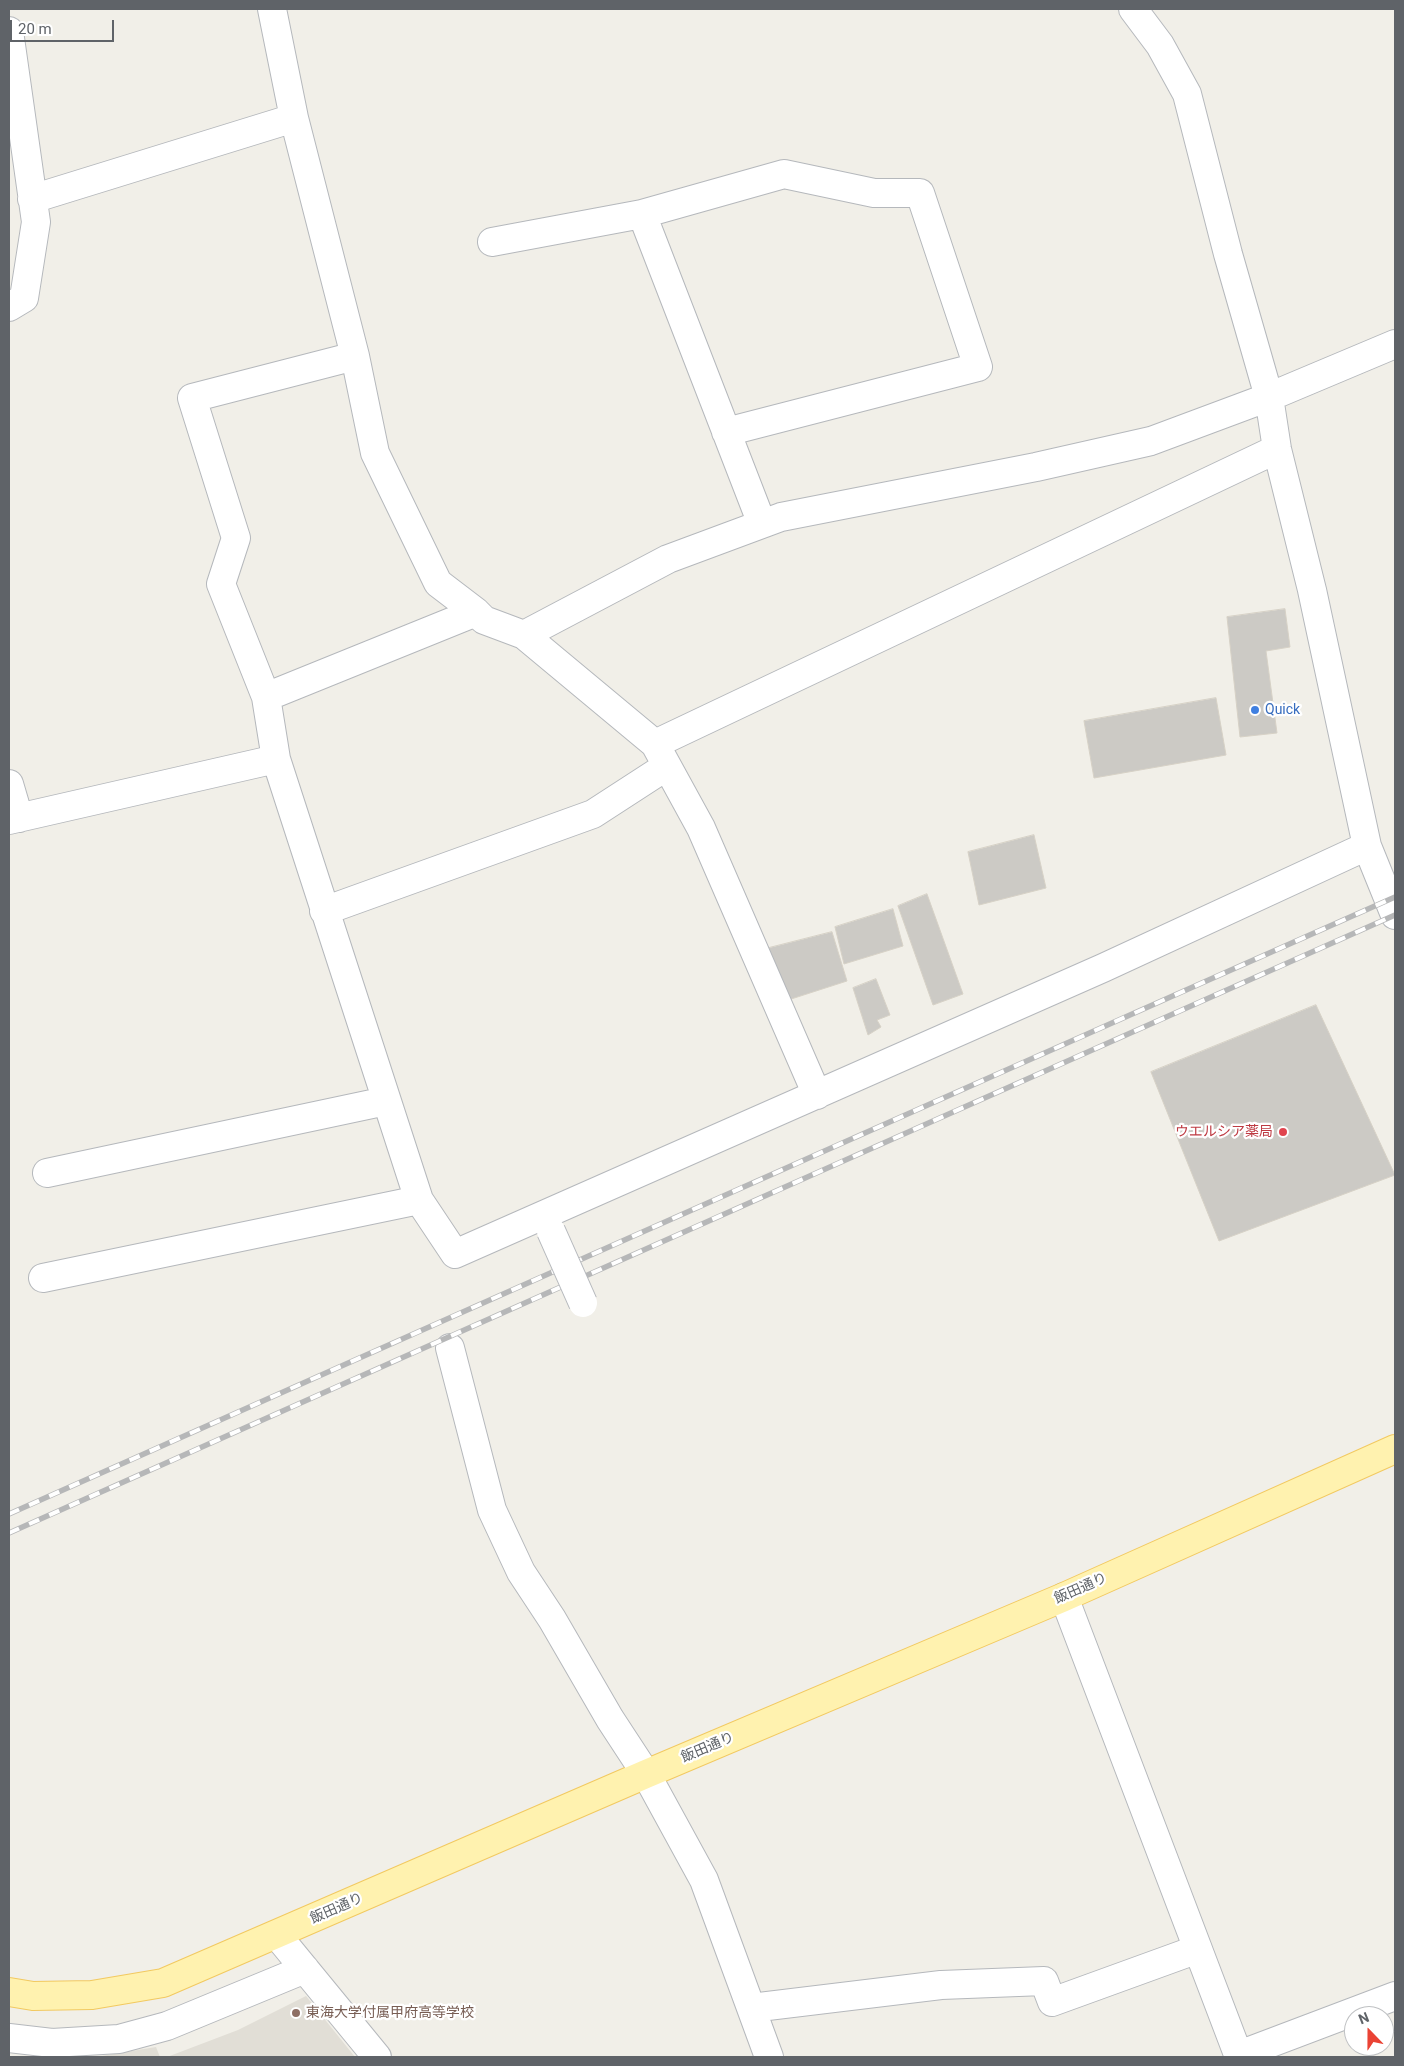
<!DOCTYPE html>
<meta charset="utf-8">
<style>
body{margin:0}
#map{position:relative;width:1404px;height:2066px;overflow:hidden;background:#f1efe8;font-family:Roboto,sans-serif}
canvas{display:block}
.frame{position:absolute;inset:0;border:10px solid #5f6368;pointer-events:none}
.north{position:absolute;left:1344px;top:2006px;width:50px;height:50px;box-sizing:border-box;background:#fff;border:1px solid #bfc1c3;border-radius:50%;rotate:338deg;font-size:14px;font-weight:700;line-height:20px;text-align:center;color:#5f6368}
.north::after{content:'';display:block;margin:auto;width:18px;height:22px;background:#ea4335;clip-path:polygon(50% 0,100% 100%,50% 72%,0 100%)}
.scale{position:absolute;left:10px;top:20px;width:104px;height:22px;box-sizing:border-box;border:2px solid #5f6368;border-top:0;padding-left:6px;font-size:15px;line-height:18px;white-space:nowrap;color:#5f6368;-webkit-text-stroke:4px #fff;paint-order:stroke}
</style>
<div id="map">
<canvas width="1404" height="2066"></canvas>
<div class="frame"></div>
<div class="north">N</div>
<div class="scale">20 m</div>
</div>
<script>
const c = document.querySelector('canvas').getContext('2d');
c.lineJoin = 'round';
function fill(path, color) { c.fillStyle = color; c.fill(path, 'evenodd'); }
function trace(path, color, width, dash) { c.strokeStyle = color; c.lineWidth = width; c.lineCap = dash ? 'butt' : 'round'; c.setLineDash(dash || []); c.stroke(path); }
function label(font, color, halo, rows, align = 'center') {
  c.font = font + ' Roboto,"Noto Sans JP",sans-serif'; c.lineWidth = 4.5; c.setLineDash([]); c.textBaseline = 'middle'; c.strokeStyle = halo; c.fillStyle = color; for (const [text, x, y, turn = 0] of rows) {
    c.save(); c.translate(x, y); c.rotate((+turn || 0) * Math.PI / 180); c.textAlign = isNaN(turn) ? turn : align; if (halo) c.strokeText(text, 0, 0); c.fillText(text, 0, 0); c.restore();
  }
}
const education = new Path2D(`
 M306 1996 355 2057H167L238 2030Z
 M156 2047 160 2057H95Z`);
const building = new Path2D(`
 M1285 609 1290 647 1266 651 1277 733 1240 737 1227 617Z
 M1216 698 1226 755 1094 778 1084 721Z
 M1034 835 1046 888 979 905 968 852Z
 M927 894 963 994 933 1005 898 906Z
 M893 909 903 946 844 964 835 927Z
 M832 932 847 981 785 1001 769 948Z
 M876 979 890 1015 877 1020 881 1027 868 1035 853 988Z
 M1316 1005 1395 1175 1219 1241 1151 1072Z`);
const minor = new Path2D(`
 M272 9 294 118 355 356 375 453 438 583 476 612 484 620 524 635 655 744 701 828 817 1095
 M1133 9 1160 45 1187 94 1228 254 1269 397 1277 449 1312 590 1367 846 1395 915
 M9 31 36 222 24 298 9 307
 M32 199 294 118
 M642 214 784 174 874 193H920L978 367 726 432
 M492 242 642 214 762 524
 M524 635 668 559 781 517 1036 467 1151 441 1269 397 1395 344
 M266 697 476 612
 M655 744 1277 449
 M276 759 266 697 221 584 236 538 192 398 355 356
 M9 784 19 818
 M9 820 276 759 419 1200 455 1254 1103 968 1367 846
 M324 911 593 814 667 766
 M47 1173 386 1101
 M43 1278 419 1200
 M450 1348 492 1510 521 1572 552 1619 610 1719 646 1774 704 1880 769 2057
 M1064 1597 1239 2057
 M277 1935 377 2057
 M751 2008 941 1985 1044 1981 1052 2002 1198 1949
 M9 2038 52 2043 119 2039 167 2026 305 1969
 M1239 2055 1395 1996`);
const major = new Path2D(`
 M9 1992 33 1996 92 1995 163 1983 646 1774 1064 1597 1395 1449`);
const rail = new Path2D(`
 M9 1514 1395 897
 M9 1533 1395 915`);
const minorBridge = new Path2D(`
 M551 1231 583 1303`);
const markers = [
 [1255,710,5,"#3f7fe0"],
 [1283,1132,5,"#e0444e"],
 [296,2013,5,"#8d6e63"]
];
const shopNames = [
 ["Quick",1265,710]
];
const healthNames = [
 ["ウエルシア薬局",1273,1132]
];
const streetNames = [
 ["飯田通り",1081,1589,-24],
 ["飯田通り",708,1748,-23],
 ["飯田通り",337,1909,-24]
];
const educationNames = [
 ["東海大学付属甲府高等学校",306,2013]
];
fill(education, '#e1ded6');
fill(building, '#cccac5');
trace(building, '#d6d1c6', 1);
trace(minor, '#b5b8bc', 30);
trace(major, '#f2c960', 30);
trace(minor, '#fff', 28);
trace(major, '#fff2af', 28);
trace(rail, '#b6b7b8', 5.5);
trace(rail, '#fff', 4, [11]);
trace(minorBridge, '#b5b8bc', 30, []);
trace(minorBridge, '#fff', 28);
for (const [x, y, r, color] of markers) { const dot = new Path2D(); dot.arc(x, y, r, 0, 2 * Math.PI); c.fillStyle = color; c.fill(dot); trace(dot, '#fff', 2); }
label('14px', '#366cbe', '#fff', shopNames, 'left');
label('14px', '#be3a42', '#fff', healthNames, 'right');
label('14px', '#5f6368', '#fff', streetNames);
label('14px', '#785e54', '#fff', educationNames, 'left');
</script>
